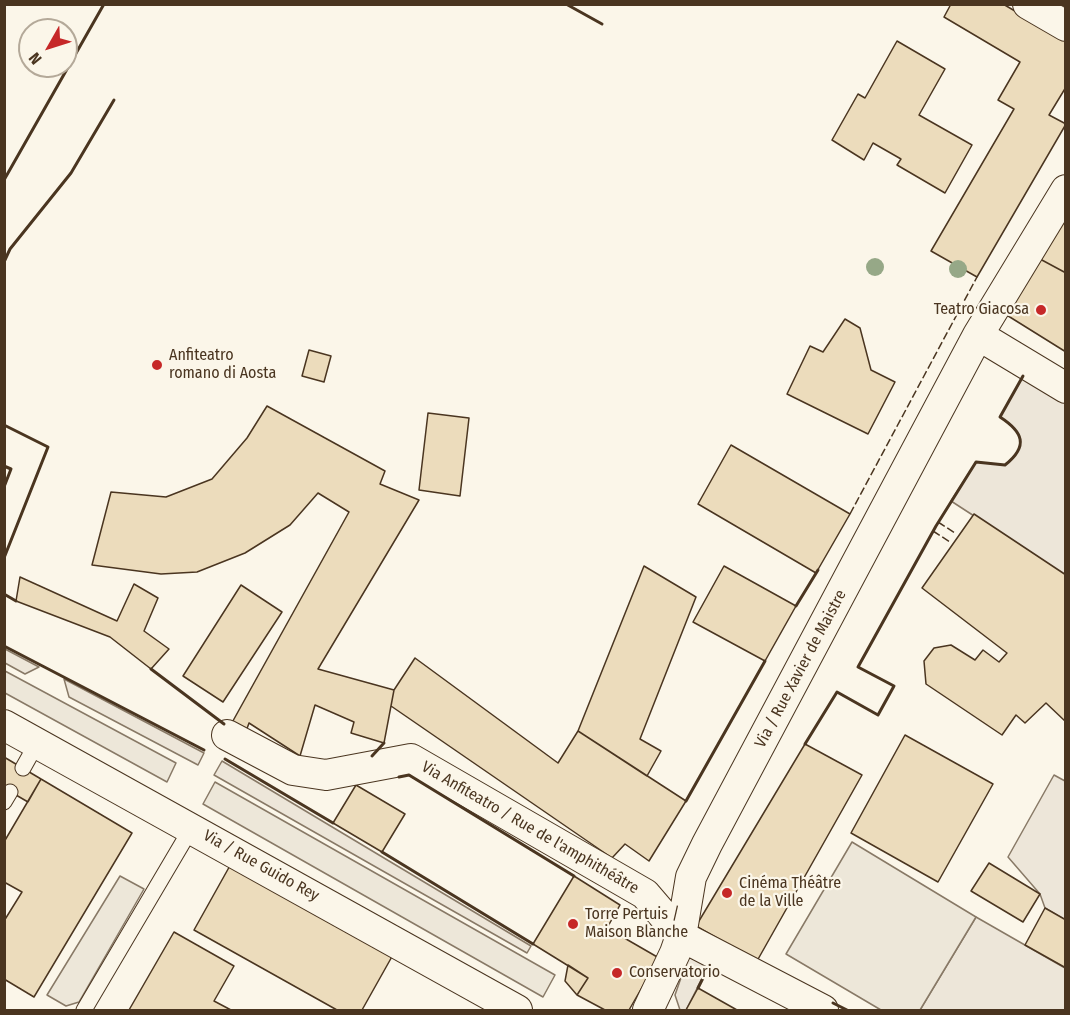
<!DOCTYPE html>
<meta charset="utf-8">
<style>
body{margin:0}
#map{position:relative;width:1070px;height:1015px;overflow:hidden;background:#fbf6e9;font-family:"Fira Sans Condensed",sans-serif}
canvas{display:block}
.frame{position:absolute;inset:0;border:6px solid #4a3520;pointer-events:none}
.north{position:absolute;left:18px;top:18px;width:60px;height:60px;box-sizing:border-box;background:#fbf6e9;border:2px solid #b4a999;border-radius:50%;rotate:231deg;font-size:16px;font-weight:700;line-height:24px;text-align:center;color:#4a3520}
.north::after{content:'';display:block;margin:auto;width:21px;height:27px;background:#c62828;clip-path:polygon(50% 0,100% 100%,50% 72%,0 100%)}
</style>
<div id="map">
<canvas width="1070" height="1015"></canvas>
<div class="frame"></div>
<div class="north">N</div>
</div>
<script>
const c = document.querySelector('canvas').getContext('2d');
c.lineJoin = 'round';
function fill(path, color) { c.fillStyle = color; c.fill(path, 'evenodd'); }
function trace(path, color, width, dash) { c.strokeStyle = color; c.lineWidth = width; c.lineCap = dash ? 'butt' : 'round'; c.setLineDash(dash || []); c.stroke(path); }
function label(font, color, halo, rows, align = 'center') {
  c.font = font + ' "Fira Sans Condensed",sans-serif'; c.lineWidth = 4.5; c.setLineDash([]); c.textBaseline = 'middle'; c.strokeStyle = halo; c.fillStyle = color; for (const [text, x, y, turn = 0] of rows) {
    c.save(); c.translate(x, y); c.rotate((+turn || 0) * Math.PI / 180); c.textAlign = isNaN(turn) ? turn : align; if (halo) c.strokeText(text, 0, 0); c.fillText(text, 0, 0); c.restore();
  }
}
const green = new Path2D(`
 M1025 373 1065 399V575L951 501 976 462 1005 465C1029 446 1023 432 1000 417Z
 M4 649H5L39 667 25 674 5 663Z
 M64 679 204 753 198 765 69 697Z
 M222 761 531 946 527 953 214 775Z
 M1054 775 1065 781V920L1045 908 1040 894 1008 857Z
 M976 917 1065 968V1010H920Z
 M690 952 710 963 686 1010H680L675 995Z`);
const parking = new Path2D(`
 M5 671 176 763 167 782 5 693Z
 M215 782 555 975 543 997 203 804Z
 M852 842 976 917 920 1010H881L786 954Z
 M120 876 144 889 79 1002 66 1006 47 995Z`);
const building = new Path2D(`
 M951 4H1003L1066 41V87L1049 115 1066 124 977 277 931 251 1014 109 998 100 1020 62 944 17Z
 M897 41 945 69 919 115 972 145 945 193 897 165 901 159 873 143 864 160 832 140 858 94 865 98Z
 M1066 216V273L1040 259Z
 M1040 259 1066 273V352L1005 314Z
 M845 319 860 328 871 370 895 382 868 434 787 394 810 346 823 352Z
 M309 350 331 356 324 382 302 376Z
 M267 406 385 471 380 484 419 500 318 669 394 690 384 743 351 733 354 722 315 705 300 756 249 723 244 737 229 728 349 512 318 493 290 525 245 553 197 572 161 574 92 565 111 492 166 497 212 479 247 438Z
 M428 413 469 418 460 496 419 490Z
 M731 445 850 514 816 573 698 504Z
 M974 514 1066 575V722L1046 703 1025 723 1016 715 1002 735 926 684 924 661 934 648 951 645 975 660 983 650 999 662 1007 653 922 588Z
 M644 566 696 597 640 739 661 751 647 776 578 731Z
 M724 566 796 606 765 661 693 622Z
 M20 577 117 621 134 584 158 598 144 631 169 649 151 669 110 637 16 601Z
 M241 585 282 612 223 702 183 676Z
 M415 658 558 763 578 731 686 801 649 861 625 844 612 858 391 706 394 690Z
 M905 735 993 784 938 882 851 833Z
 M805 744 862 775 757 961 696 926Z
 M4 757 41 779 28 802 4 788Z
 M41 779 132 833 34 997 4 979V921L22 892 4 882V842Z
 M356 785 405 814 382 852 333 823Z
 M232 862 394 953 362 1010H337L194 930Z
 M989 863 1040 894 1023 922 971 891Z
 M574 876 620 905 607 928 659 958 629 1010H605L577 995 588 978 533 944Z
 M1045 908 1066 920V968L1025 945Z
 M174 932 234 966 214 1001 231 1010H129Z
 M568 965 588 978 577 995 565 981Z
 M698 988 737 1010H686Z`);
const lane = new Path2D(`
 M23 768 37 743
 M4 802 10 792
 M84 1010 192 827`);
const street = new Path2D(`
 M1028 4 1066 26
 M978 335 1066 388
 M4 725 517 1010
 M227 735 293 770 326 775 411 759 645 894 681 936 823 1010
 M648 1010 675 953 681 936 691 877 707 844 978 335 1066 190`);
const fence = new Path2D(`
 M850 514 977 277
 M938 522 955 533
 M933 531 950 542`);
const wall = new Path2D(`
 M566 4 602 24
 M4 180 104 4
 M4 262 10 249 71 173 114 100
 M4 425 48 447 4 558
 M4 466 11 469 4 487
 M4 594 16 601
 M796 606 818 570
 M4 646 204 750
 M151 669 224 724
 M805 744 837 692 878 715 894 686 858 667 936 526 976 462 1005 465C1029 446 1023 432 1000 417L1023 376
 M372 756 384 743
 M225 759 333 823
 M399 777 409 775 574 876
 M686 801 765 661
 M382 852 533 944
 M698 988 710 964
 M833 1003 847 1010`);
const trees = [
 [875,267],
 [958,269]
];
const markers = [
 [1041,310,6,"#c62828"],
 [157,365,6,"#c62828"],
 [727,893,6,"#c62828"],
 [573,924,6,"#c62828"],
 [617,973,6,"#c62828"]
];
const poiNames = [
 ["Teatro Giacosa",1029,310,"right"],
 ["Anfiteatro",169,356],
 ["romano di Aosta",169,374],
 ["Cinéma Théâtre",739,884],
 ["de la Ville",739,902],
 ["Torre Pertuis /",585,915],
 ["Maison Blanche",585,933],
 ["Conservatorio",629,973]
];
const streetNames = [
 ["Via / Rue Xavier de Maistre",801,669,-62],
 ["Via Anfiteatro / Rue de l'amphithéâtre",530,828,30],
 ["Via / Rue Guido Rey",261,866,29]
];
fill(green, '#ede6d9');
trace(green, '#887966', 1.5);
fill(parking, '#ede7d9');
trace(parking, '#887966', 1.5);
fill(building, '#ecdcbc');
trace(building, '#4a3520', 1.5);
trace(lane, '#4a3520', 17);
trace(street, '#4a3520', 32);
trace(lane, '#fbf6e9', 15);
trace(street, '#fbf6e9', 30);
trace(fence, '#4a3520', 1.5, [8, 3]);
trace(wall, '#4a3520', 3);
c.fillStyle = '#96a887';
for (const [x, y] of trees) { c.beginPath(); c.arc(x, y, 9, 0, 2 * Math.PI); c.fill(); }
for (const [x, y, r, color] of markers) { const dot = new Path2D(); dot.arc(x, y, r, 0, 2 * Math.PI); c.fillStyle = color; c.fill(dot); trace(dot, '#fbf6e9', 2); }
label('16px', '#4a3520', '#fbf6e9', poiNames, 'left');
label('16px', '#4a3520', '#fbf6e9', streetNames);
</script>
